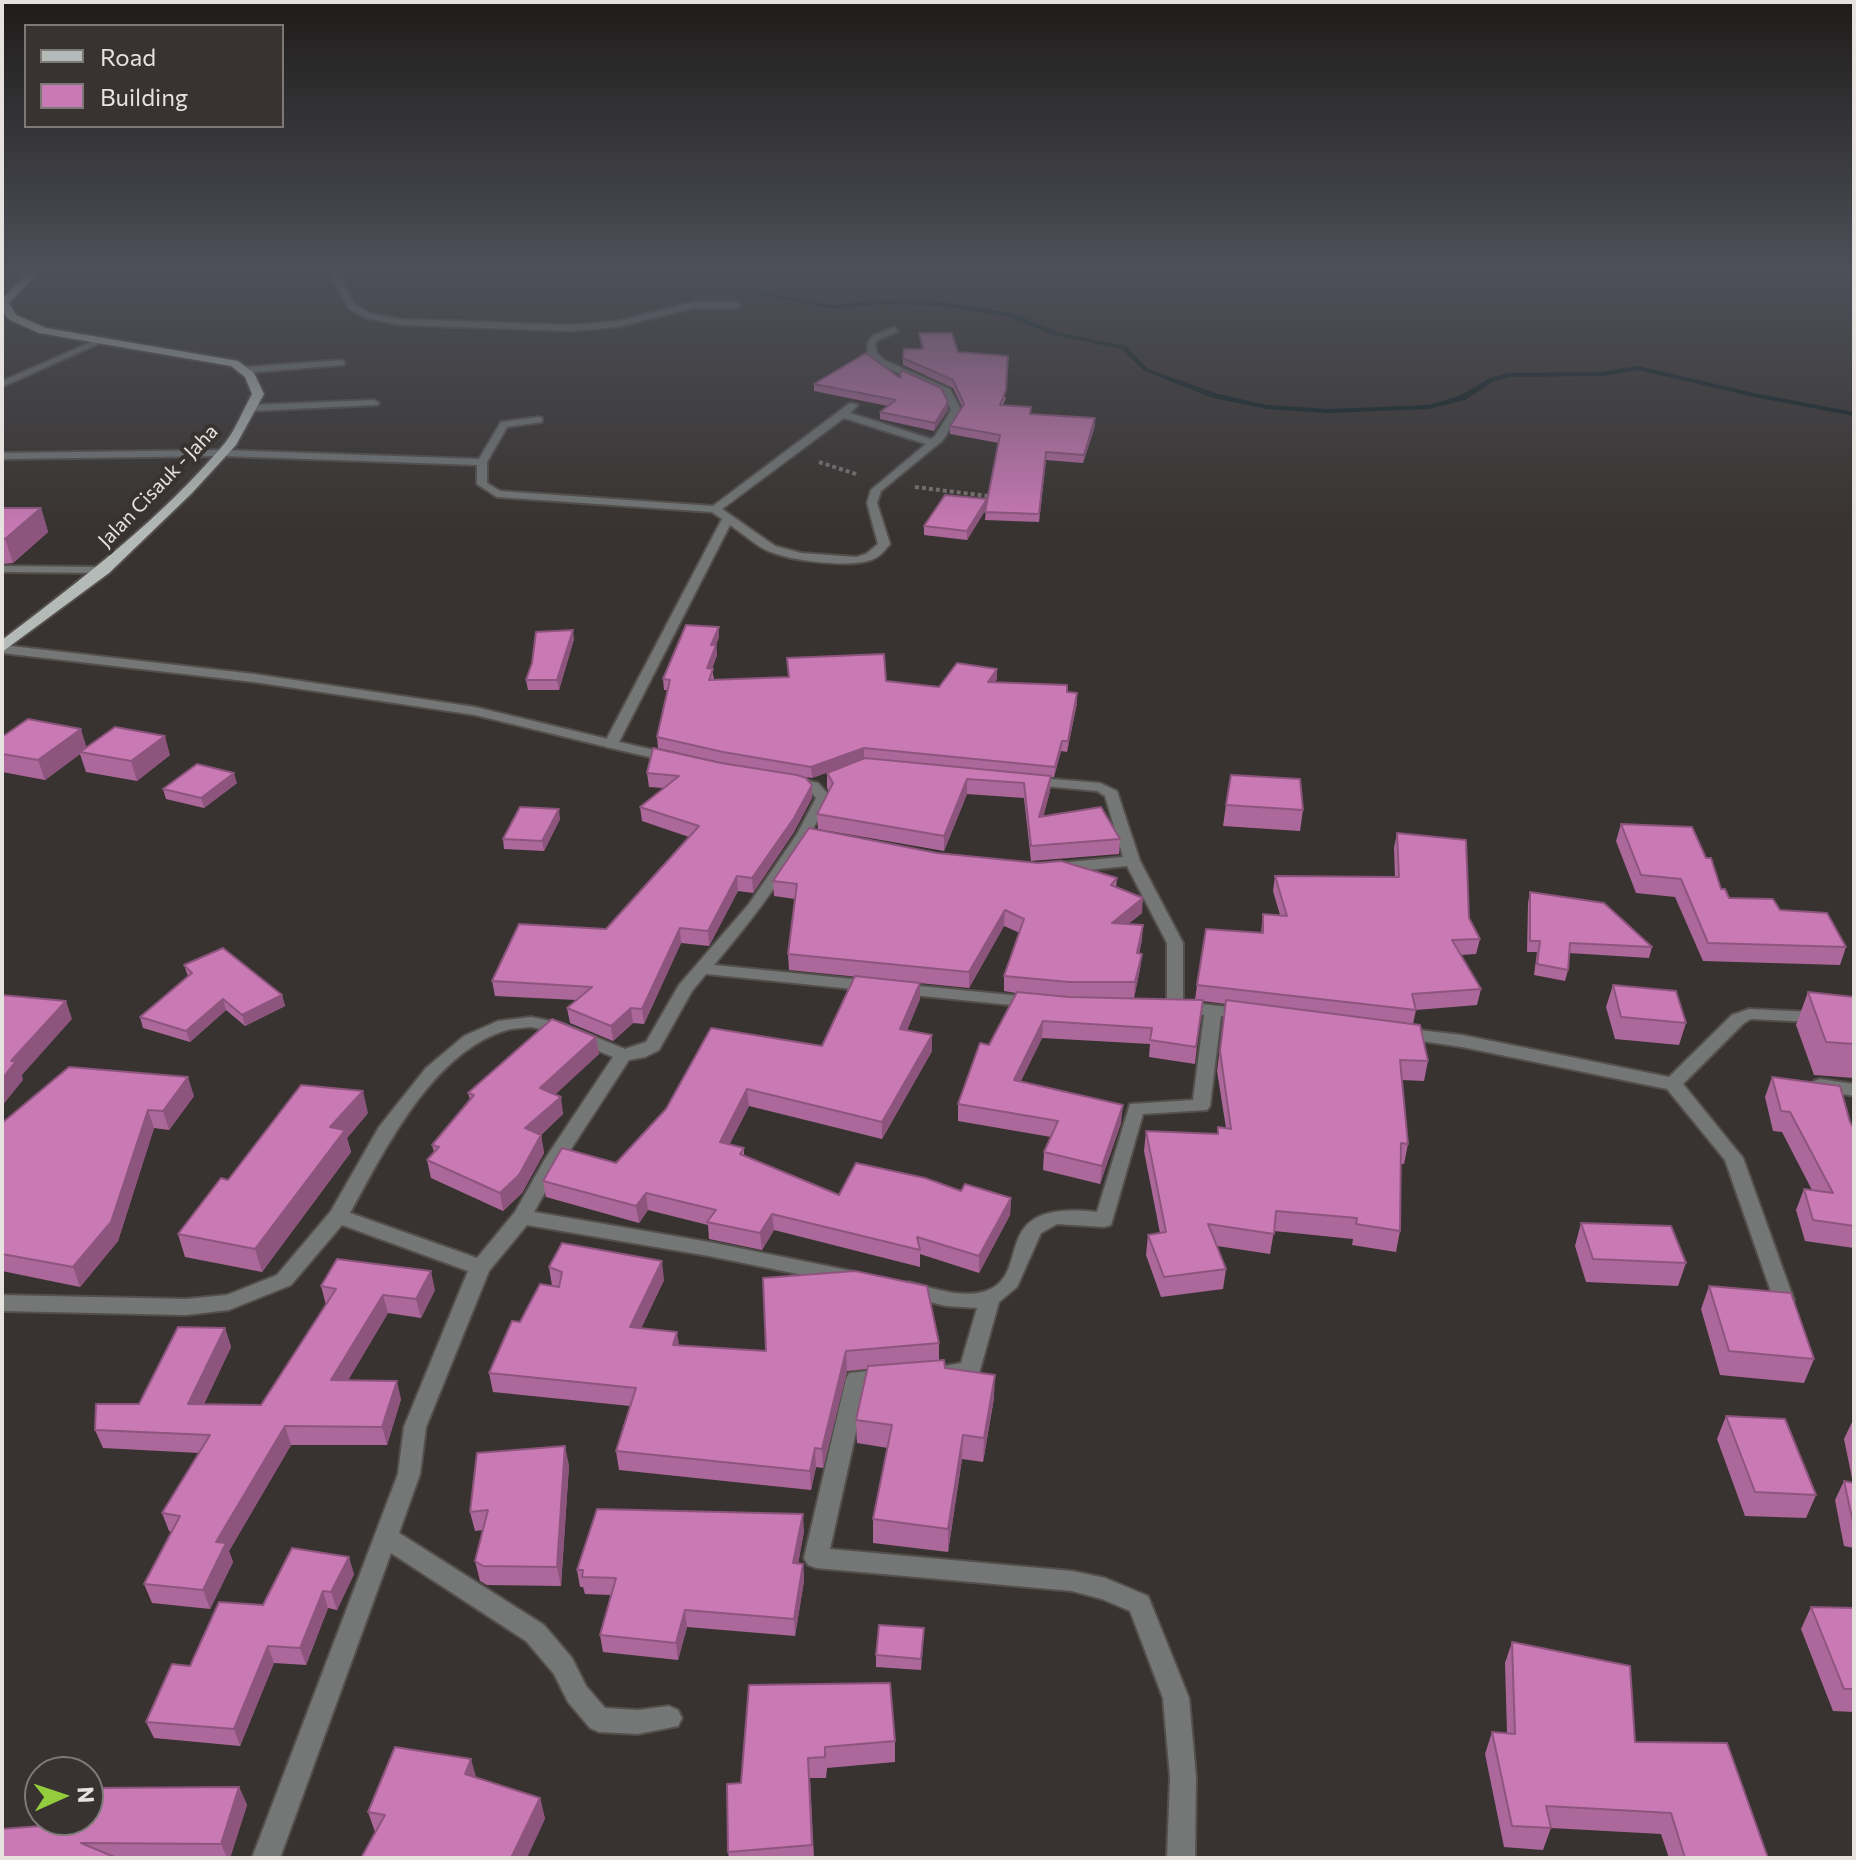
<!DOCTYPE html>
<style>
body{margin:0}
#map{position:relative;width:1856px;height:1860px;overflow:hidden;background:#383330;font-family:Commissioner,sans-serif}
canvas{display:block}
.frame{position:absolute;inset:0;border:4px solid #e5e2df;pointer-events:none}
.legend{position:absolute;left:24px;top:24px;width:260px;height:104px;box-sizing:border-box;background:#383330;border:2px solid #7d7976;margin:0;padding:10px 14px;list-style:none;font-size:24px;color:#e5e2df}
.legend li{display:flex;align-items:center;gap:16px;height:40px}
.legend b{width:40px;border:2px solid #7d7976}
.north{position:absolute;left:24px;top:1756px;width:80px;height:80px;box-sizing:border-box;background:#383330;border:2px solid #7d7976;border-radius:50%;rotate:87deg;font-size:22px;font-weight:700;line-height:32px;text-align:center;color:#e5e2df}
.north::after{content:'';display:block;margin:auto;width:28px;height:36px;background:#93cc3d;clip-path:polygon(50% 0,100% 100%,50% 72%,0 100%)}
</style>
<div id="map">
<canvas width="1856" height="1860"></canvas>
<div class="frame"></div>
<ul class="legend">
<li><b style="height:10px;background:#b3bab7"></b>Road</li>
<li><b style="height:22px;background:#c979b4"></b>Building</li>
</ul>
<div class="north">N</div>
</div>
<script>
const c = document.querySelector('canvas').getContext('2d');
c.lineJoin = 'round';
function fill(path, color) { c.fillStyle = color; c.fill(path, 'evenodd'); }
function trace(path, color, width, dash) { c.strokeStyle = color; c.lineWidth = width; c.lineCap = dash ? 'butt' : 'round'; c.setLineDash(dash || []); c.stroke(path); }
function label(font, color, halo, rows, align = 'center') {
  c.font = font + ' Commissioner,sans-serif'; c.lineWidth = 8; c.setLineDash([]); c.textBaseline = 'middle'; c.strokeStyle = halo; c.fillStyle = color; for (const [text, x, y, turn = 0] of rows) {
    c.save(); c.translate(x, y); c.rotate((+turn || 0) * Math.PI / 180); c.textAlign = isNaN(turn) ? turn : align; if (halo) c.strokeText(text, 0, 0); c.fillText(text, 0, 0); c.restore();
  }
}
const stream = new Path2D(`
 M731 272H754L772 281 766 293 833 305 882 300 943 302 1011 313 1057 332 1126 346 1148 369 1218 394 1267 405 1328 409 1429 405 1459 396 1490 378 1509 373 1603 372 1638 366 1754 393 1854 412V416L1754 397 1638 370 1603 376 1509 377 1494 381 1465 400 1429 409 1328 413 1267 409 1213 398 1144 371 1122 349 1053 335 1009 317 943 306 882 304 833 309 760 295 767 283 752 275H732L729 273Z`);
const path = new Path2D(`
 M819 462 859 475
 M915 487 988 496V505`);
const service = new Path2D(`
 M98 339 105 341 2 387V381Z
 M341 360 344 361V365L246 373 241 370 246 367Z
 M374 400 379 403 377 405 251 411 246 408 251 405Z
 M2 566 104 567 110 570 104 573 2 572Z
 M2 645 254 674 475 707 616 741 618 744 611 748 475 715 254 682 2 653Z
 M1820 1079 1854 1084V1096L1814 1089 1811 1085 1814 1081Z`);
const minor = new Path2D(`
 M330 272H338L354 304 371 314 400 319 572 325 617 321 694 302H736L740 305 736 308H694L617 327 572 331 400 325 365 318 348 308Z
 M894 327 898 330 897 332 878 340 875 344 877 354 886 361 950 389 961 410 943 440 881 491 877 503 890 544C884 551 880 557 871 560 848 568 789 561 766 550 754 544 742 533 730 525L619 742 676 755 678 758 671 762 606 747 604 744 722 519 712 512 497 497 477 484V465L223 456 2 459V453L223 450 479 459 501 422 539 417 542 418V422L507 427 487 462V483L500 491 713 506 850 403 858 405 850 413 931 439 935 436 951 410 943 393 880 365 868 355 867 344 872 336ZM844 418 926 444 871 490 867 503 878 544 866 554 856 557 801 553 775 546 722 509Z
 M792 777 818 783 831 797C798 858 759 912 714 965L872 981 880 986 872 991 706 974 692 991 659 1050 645 1057 629 1060 560 1166 534 1212 709 1242 847 1270 854 1272 857 1277 854 1282 847 1284 709 1256 527 1225 489 1271 426 1427 420 1474 399 1533 544 1625 572 1658 586 1686 605 1708 638 1710 669 1706 678 1710 682 1718 678 1726 638 1734 599 1732 590 1728 568 1702 554 1674 526 1641 391 1553 280 1858H252L398 1474 404 1427 468 1271 342 1225 291 1285 229 1310 186 1315 2 1311V1295L186 1299 227 1295 277 1275 331 1211 379 1127 426 1068 464 1036 498 1021 531 1017 561 1023 625 1049 646 1042 679 985 749 904 797 834 816 798 808 789 787 784 785 781ZM531 1027 550 1031 613 1057 545 1159 515 1212 477 1258 350 1213C385 1150 432 1052 507 1030 514 1028 523 1028 531 1027Z
 M1029 777 1100 783 1117 791 1140 861 1183 943V1002L1247 1009 1256 1014 1247 1019 1221 1016 1210 1106 1207 1110 1143 1114 1111 1225 1104 1227 1057 1224 1041 1233 1017 1287 999 1302 978 1377 948 1381 940 1379 937 1373 940 1367 961 1363 977 1308 946 1306 902 1295 899 1290 902 1285 909 1282C932 1288 960 1298 983 1292 1037 1277 982 1199 1097 1212L1130 1104 1193 1100 1204 1015 1175 1011 1167 1006V943L1127 866 1058 873 1050 868 1058 863 1123 857 1105 796 1097 791 1024 784 1022 781Z
 M899 984 1031 997 1039 1002 1031 1007 893 993 891 989Z
 M1749 1009 1854 1014V1024L1751 1019 1744 1023 1683 1084 1743 1158 1794 1300 1791 1305 1784 1308 1777 1305 1774 1300 1725 1160 1667 1089 1462 1047 1401 1038 1392 1033 1401 1028 1462 1035 1669 1077 1732 1015Z
 M885 1369 893 1371 896 1377 893 1383 866 1387 830 1549 1072 1571 1105 1578 1148 1596 1189 1698 1196 1777 1195 1858H1167L1170 1777 1163 1698 1130 1611 1102 1599 1072 1591 816 1568 808 1565 804 1558 846 1379 849 1373Z`);
const primary = new Path2D(`
 M29 272H39L9 303 16 315 46 328 238 361 254 373 264 394 236 445 192 493 109 573 2 652V640C81 580 161 519 225 443 236 429 243 410 252 394L245 377 231 366 39 333 8 319 2 309V299Z`);
const wall = new Path2D(`
 M919 333 958 352 1006 398 1003 405 1031 414 1095 426 1083 463 1046 460 1039 522 985 520 986 509 967 540 924 535V526L987 499V504L999 443 950 434V426L962 407 953 388 903 365V358L922 349Z
 M900 378 948 402V410L934 431 880 419V412L888 406 814 391V384Z
 M2 508H41L48 532 13 563 2 564Z
 M719 627V637L716 645 717 655 712 669 714 679 886 681 939 687 997 669V679L995 682 1067 692 1077 693V703L1067 752 1061 751 1054 777H1051L1050 791 1043 817 1120 839 1119 854 1031 861 1024 798 967 794 944 851 818 829 817 814 829 791 827 788V773L851 764 812 778 798 776 812 798 794 832 753 893 738 891 709 946 681 943 644 1024 633 1023 613 1041 570 1023 567 1008 576 1000 495 996 492 981 606 929 689 837 642 821 640 807 664 788 649 787 647 773 724 763 658 748 657 737 667 690H664L663 679Z
 M574 639 559 690H528L526 680Z
 M2 737 87 747 170 755 137 781 86 772 80 754 45 780 2 772Z
 M237 783 204 808 166 799 163 789Z
 M1226 805 1303 810 1300 831 1223 826Z
 M560 819 544 851 504 849 503 839Z
 M1621 824 1721 889 1729 898 1780 910 1846 947 1840 965 1703 961 1675 897 1636 893 1616 841Z
 M1397 833 1469 918 1480 939 1476 954 1461 955 1481 989 1477 1005 1416 1010 1413 1024 1428 1061 1424 1081 1402 1080 1408 1144 1404 1164H1401L1400 1231 1396 1252 1352 1245 1353 1239 1274 1231 1270 1254 1217 1246 1226 1269 1223 1289 1161 1297 1146 1255 1148 1235 1160 1233 1144 1151 1146 1131 1218 1134 1226 1128 1217 1071 1226 1004 1202 1001 1195 1064 1149 1057 1150 1044 1042 1038 1021 1081 1121 1123 1100 1184 1043 1170 1044 1152 1051 1137 958 1121V1104L1016 993 1004 991V976L1020 933 1004 926 969 988 789 970 788 954 795 899 774 896 773 881 937 853 1117 878 1116 887 1142 913 1128 924 1142 940 1139 953 1142 954 1140 969 1134 998 1195 1000 1197 985 1261 933 1263 914 1280 915 1273 891 1275 876 1395 877 1394 848Z
 M1530 892 1652 947 1649 958 1569 953 1568 970 1565 981 1534 975 1537 952H1527L1528 903Z
 M184 965 282 995 285 1006 245 1026 226 1010 190 1042 143 1028 140 1017 188 976Z
 M920 983V999L907 1030 932 1051 882 1139 749 1106 729 1145 744 1148V1156L839 1195 961 1191 1011 1198 1010 1215 979 1273 920 1254V1267L774 1230 762 1250 709 1239 708 1225 648 1210 639 1223 546 1197 543 1181 616 1163 822 1046Z
 M1613 985 1686 1023 1679 1045 1615 1039 1606 1007Z
 M1808 992 1854 997V1078L1814 1075 1796 1025Z
 M596 1037 599 1054 555 1094 563 1114 541 1135 544 1153 522 1193 503 1211 431 1178 427 1160 434 1152 432 1145 470 1100 468 1093Z
 M1772 1077 1850 1122 1854 1129V1248L1805 1241 1796 1210 1804 1189 1812 1190 1782 1132 1773 1131 1765 1097Z
 M194 1096 169 1130 154 1128 118 1241 80 1287 2 1271V1123Z
 M368 1113 347 1138 351 1152 262 1272 185 1257 178 1234 228 1180Z
 M1581 1223 1686 1263 1678 1286 1586 1282 1575 1246Z
 M549 1267 664 1280 641 1328 679 1346 766 1351 939 1343V1360L945 1368 994 1398 983 1462 962 1459 948 1552 873 1543V1519L888 1448 857 1443 856 1420 867 1369 847 1371 823 1468 816 1467 811 1490 619 1470 616 1451 630 1406 493 1392 489 1373 520 1322 552 1286Z
 M321 1286 435 1290 421 1318 388 1313 348 1380 401 1399 387 1445H291L229 1551 233 1562 210 1609 152 1603 144 1584 172 1532 169 1531 162 1513 199 1453 103 1448 95 1430 139 1404 225 1328 231 1347 204 1404 261 1405 326 1305Z
 M1709 1286 1814 1359 1804 1383 1720 1375 1701 1309Z
 M1726 1416 1816 1495 1806 1518 1745 1516 1717 1439Z
 M1853 1420H1854V1548L1844 1546 1835 1500 1844 1481 1853 1483 1844 1439Z
 M569 1465 561 1586 487 1585 480 1581 475 1561 483 1530 475 1531 470 1512Z
 M804 1531 798 1564H803L804 1581 795 1636 687 1627 678 1660 603 1652 600 1635 611 1595 585 1594 583 1587H580L577 1570Z
 M354 1574 337 1610 328 1608 306 1665 274 1663 240 1746 154 1738 146 1722 190 1666 263 1605Z
 M1811 1607 1854 1608V1712L1833 1711 1801 1629Z
 M924 1628 921 1670 876 1667V1655Z
 M1512 1642 1635 1742 1768 1858H1669L1661 1834 1551 1828 1543 1850 1504 1847 1485 1754 1492 1732 1507 1733 1505 1663Z
 M749 1685 895 1741V1762L827 1768 826 1778H810L814 1858H729L728 1852 741 1783Z
 M476 1778 540 1798 545 1819 375 1832 368 1812Z
 M239 1787 247 1805 230 1858H2L53 1832Z`);
const shadedWall = new Path2D(`
 M948 402V410L934 431 935 423Z
 M1095 418V426L1083 463 1084 455Z
 M987 499V507L967 540V531Z
 M41 508 48 532 13 563 5 539Z
 M719 627V637L711 655V645Z
 M573 630 574 639 559 690 557 680Z
 M716 645 717 655 708 678 707 668Z
 M997 669V679L988 692V682Z
 M1077 693V703L1067 752 1068 741Z
 M81 729 87 749 80 752V754L45 780 38 760Z
 M165 736 170 755 137 781 131 761Z
 M1062 741 1061 751 1054 777 1055 767Z
 M864 748V759L812 778 811 767Z
 M234 773 237 783 204 808 201 798Z
 M1051 776 1050 791 1039 833V817Z
 M967 779V794L944 851V836Z
 M812 785V798L794 832 753 893 752 878Z
 M559 809 560 819 544 851 542 841Z
 M737 876 738 891 709 946 708 931Z
 M1143 898 1142 913 1111 938 1112 923Z
 M1005 910 1004 926 969 988V972Z
 M1143 925 1142 940 1136 968 1137 953Z
 M680 928 681 943 644 1024 642 1009Z
 M1142 954 1140 969 1134 998 1135 982Z
 M920 983V999L901 1045 900 1029Z
 M282 995 285 1006 245 1026 242 1015Z
 M223 999 226 1010 190 1042 186 1031Z
 M66 1001 72 1019 22 1075 23 1080 2 1106V1079L11 1061Z
 M631 1008 633 1023 613 1041 611 1026Z
 M1043 1021 1042 1038 1013 1097 1014 1080Z
 M932 1035V1051L882 1139V1122Z
 M596 1037 599 1054 543 1106 540 1088Z
 M188 1077 194 1096 169 1130 163 1111Z
 M747 1089 749 1106 722 1159 720 1142Z
 M363 1091 368 1113 347 1138 351 1152 262 1272 255 1249 330 1127Z
 M561 1097 563 1114 528 1146 525 1128Z
 M1123 1105 1121 1123 1100 1184 1102 1166Z
 M148 1110 154 1128 118 1241 80 1287 73 1267Z
 M541 1135 544 1153 522 1193 503 1211 500 1193Z
 M646 1193 648 1210 639 1223 636 1206Z
 M1011 1198 1010 1215 979 1273V1256Z
 M772 1214 774 1230 762 1250 760 1233Z
 M662 1261 664 1280 633 1346 630 1327Z
 M431 1271 435 1290 421 1318 416 1299Z
 M383 1295 388 1313 337 1399 331 1380Z
 M225 1328 231 1347 195 1423 188 1404Z
 M677 1332 680 1351 673 1345Z
 M846 1351 847 1371 823 1468 822 1449Z
 M995 1375 994 1398 983 1462 984 1438Z
 M397 1381 401 1399 387 1445 382 1427Z
 M285 1426 291 1445 229 1551 233 1562 210 1609 203 1590 216 1542Z
 M963 1435 962 1459 948 1552V1529Z
 M565 1446 569 1465 561 1586 557 1567Z
 M815 1448 816 1467 811 1490 810 1471Z
 M803 1514 804 1531 795 1581 793 1563Z
 M349 1557 354 1574 337 1610 331 1592Z
 M803 1564 804 1581 795 1636 794 1619Z
 M323 1591 328 1608 306 1665 300 1648Z
 M685 1610 687 1627 678 1660 676 1643Z
 M268 1646 274 1663 240 1746 234 1729Z
 M471 1759 477 1780 465 1774Z
 M239 1787 247 1805 230 1858H227L221 1844Z
 M540 1798 545 1819 527 1858H511Z`);
const building = new Path2D(`
 M919 333H952L958 352 1008 356 1006 390 1000 405 1031 407 1030 414 1095 418 1084 455 1046 452 1039 514 985 512 1000 435 950 426 964 404 953 380 903 358 904 349H923Z
 M866 353 900 378 901 370 941 388 948 402 935 423 880 412 896 400 814 384Z
 M945 495 987 499 967 531 924 526Z
 M2 508H41L5 539H2Z
 M686 625 719 627 711 645H716L707 668 713 669 709 680 789 677 787 658 884 654 886 681 939 687 957 663 997 669 988 682 1067 685V692L1077 693 1068 741H1062L1055 767 864 748 811 767 723 752 657 737 670 680 663 679Z
 M573 630 557 680H526L532 663 536 632Z
 M28 719 81 729 38 760 2 754V737Z
 M115 727 165 736 131 761 80 752Z
 M653 748 721 763 797 775 806 778 812 785 794 818 752 878 737 876 708 931 680 928 642 1009 631 1008 611 1026 567 1008 592 987 492 981 519 924 606 929 699 826 640 807 679 776 647 773Z
 M865 758 1051 776 1039 817 1101 807 1120 839 1031 846 1024 783 967 779 944 836 817 814 833 783 827 773Z
 M197 764 234 773 201 798 163 789Z
 M1231 775 1300 779 1303 810 1226 805Z
 M520 807 559 809 542 841 503 839Z
 M1621 824 1692 827 1706 858H1711L1721 889H1725L1729 898 1773 899 1780 910 1827 913 1846 947 1708 943 1681 879 1641 875Z
 M809 828 937 853 1038 863 1061 861 1117 878 1111 885 1143 898 1112 923 1143 925 1137 953 1142 954 1135 982H1069L1004 976 1024 919 1005 910 969 972 788 954 797 884 773 881Z
 M1397 833 1466 840 1469 918 1480 939 1452 940 1481 989 1412 994 1416 1010 1197 985 1206 929 1263 933V914L1287 916 1275 876 1399 877Z
 M1530 892 1604 903 1652 947 1570 943 1568 970 1537 964 1540 941H1530Z
 M223 948 282 995 242 1015 223 999 186 1031 140 1017 192 973 184 965Z
 M855 976 920 983 900 1029 932 1035 882 1122 747 1089 720 1142 744 1148 740 1154 839 1195 856 1163 925 1178 961 1191 965 1184 1011 1198 979 1256 917 1237 920 1250 772 1214 760 1233 707 1222 716 1210 646 1193 636 1206 543 1181 562 1148 616 1163 666 1109 711 1028 822 1046Z
 M1613 985 1676 991 1686 1023 1621 1017Z
 M1017 992 1069 997 1203 1000 1196 1047 1150 1040 1152 1028 1043 1021 1014 1080 1123 1105 1102 1166 1044 1152 1058 1121 958 1104 980 1043 989 1045Z
 M1808 992 1854 997V1044L1826 1042Z
 M2 995 66 1001 11 1061H16L2 1079Z
 M1226 1000 1420 1025 1428 1061 1400 1060 1408 1144 1401 1143 1400 1231 1356 1224 1357 1218 1276 1211 1274 1234 1208 1224 1226 1269 1164 1277 1148 1235 1166 1232 1146 1131 1218 1134V1127L1231 1129 1220 1051Z
 M552 1019 596 1037 540 1088 561 1097 525 1128 541 1135 519 1175 500 1193 427 1160 439 1147 432 1145 474 1095 468 1093Z
 M69 1067 188 1077 163 1111 148 1110 111 1222 73 1267 2 1254V1123Z
 M1772 1077 1840 1086 1850 1122 1854 1129V1226L1813 1220 1804 1189 1833 1193 1790 1112 1781 1111Z
 M301 1085 363 1091 330 1127 345 1130 255 1249 178 1234 221 1178 228 1180Z
 M1581 1223 1671 1226 1686 1263 1593 1259Z
 M562 1243 662 1261 630 1327 677 1332 673 1345 766 1351 763 1278 855 1271 927 1286 939 1343 846 1351 822 1449 815 1448 810 1471 616 1451 636 1388 489 1373 512 1321 520 1322 540 1284 559 1287 562 1272 549 1267Z
 M337 1259 431 1271 416 1299 383 1295 331 1380 397 1381 382 1427 285 1426 216 1542 226 1543 203 1590 144 1584 180 1516 162 1513 210 1435 95 1430 96 1404H139L178 1327 225 1328 188 1404 261 1405 336 1289 321 1286Z
 M1709 1286 1791 1293 1814 1359 1729 1351Z
 M944 1360 945 1368 995 1375 984 1438 963 1435 948 1529 873 1519 892 1425 856 1420 868 1366Z
 M1726 1416 1785 1419 1816 1495 1755 1492Z
 M565 1446 557 1567 483 1566 475 1561 488 1510 470 1512 477 1453Z
 M1844 1481 1854 1483V1527Z
 M597 1509 803 1514 793 1563 803 1564 794 1619 685 1610 676 1643 600 1635 616 1578 582 1577 583 1570H577Z
 M292 1548 349 1557 331 1592 323 1591 300 1648 268 1646 234 1729 146 1722 172 1664 190 1666 219 1602 263 1605Z
 M1811 1607 1854 1608V1689H1844Z
 M879 1625 924 1628 921 1659 876 1655Z
 M1512 1642 1630 1666 1635 1742 1727 1743 1768 1858H1685L1671 1813 1546 1806 1551 1828 1512 1826 1492 1732 1515 1734Z
 M890 1683 895 1741 825 1747V1757L808 1758 812 1845 728 1852 727 1784 741 1783 749 1685Z
 M395 1747 471 1759 465 1774 540 1798 511 1858H361L385 1815 368 1812Z
 M239 1787 221 1844 81 1843 117 1858H2V1829L40 1826 53 1832 58 1820H88V1788Z`);
const farStreetnames = [
 ["Jalan Cisauk - Jaha",158,486,-46]
];
fill(stream, '#0d2020');
trace(service, '#544f4c', 4);
trace(minor, '#544f4c', 4);
trace(primary, '#544f4c', 4);
trace(path, '#777370', 4, [4, 3]);
fill(service, '#747776');
fill(minor, '#747776');
fill(primary, '#b3bab7');
fill(wall, '#ad689b');
fill(shadedWall, '#8d557e');
fill(building, '#c979b4');
trace(building, '#8d557e', 2);
const sky = c.createLinearGradient(0, 0, 0, 532);
sky.addColorStop(0, '#1f1c1a');
sky.addColorStop(0.51, '#4d5059');
sky.addColorStop(1, '#4d505900');
c.fillStyle = sky;
c.fillRect(0, 0, 1856, 532);
label('20px', '#e5e2df', '#383330', farStreetnames);
</script>
